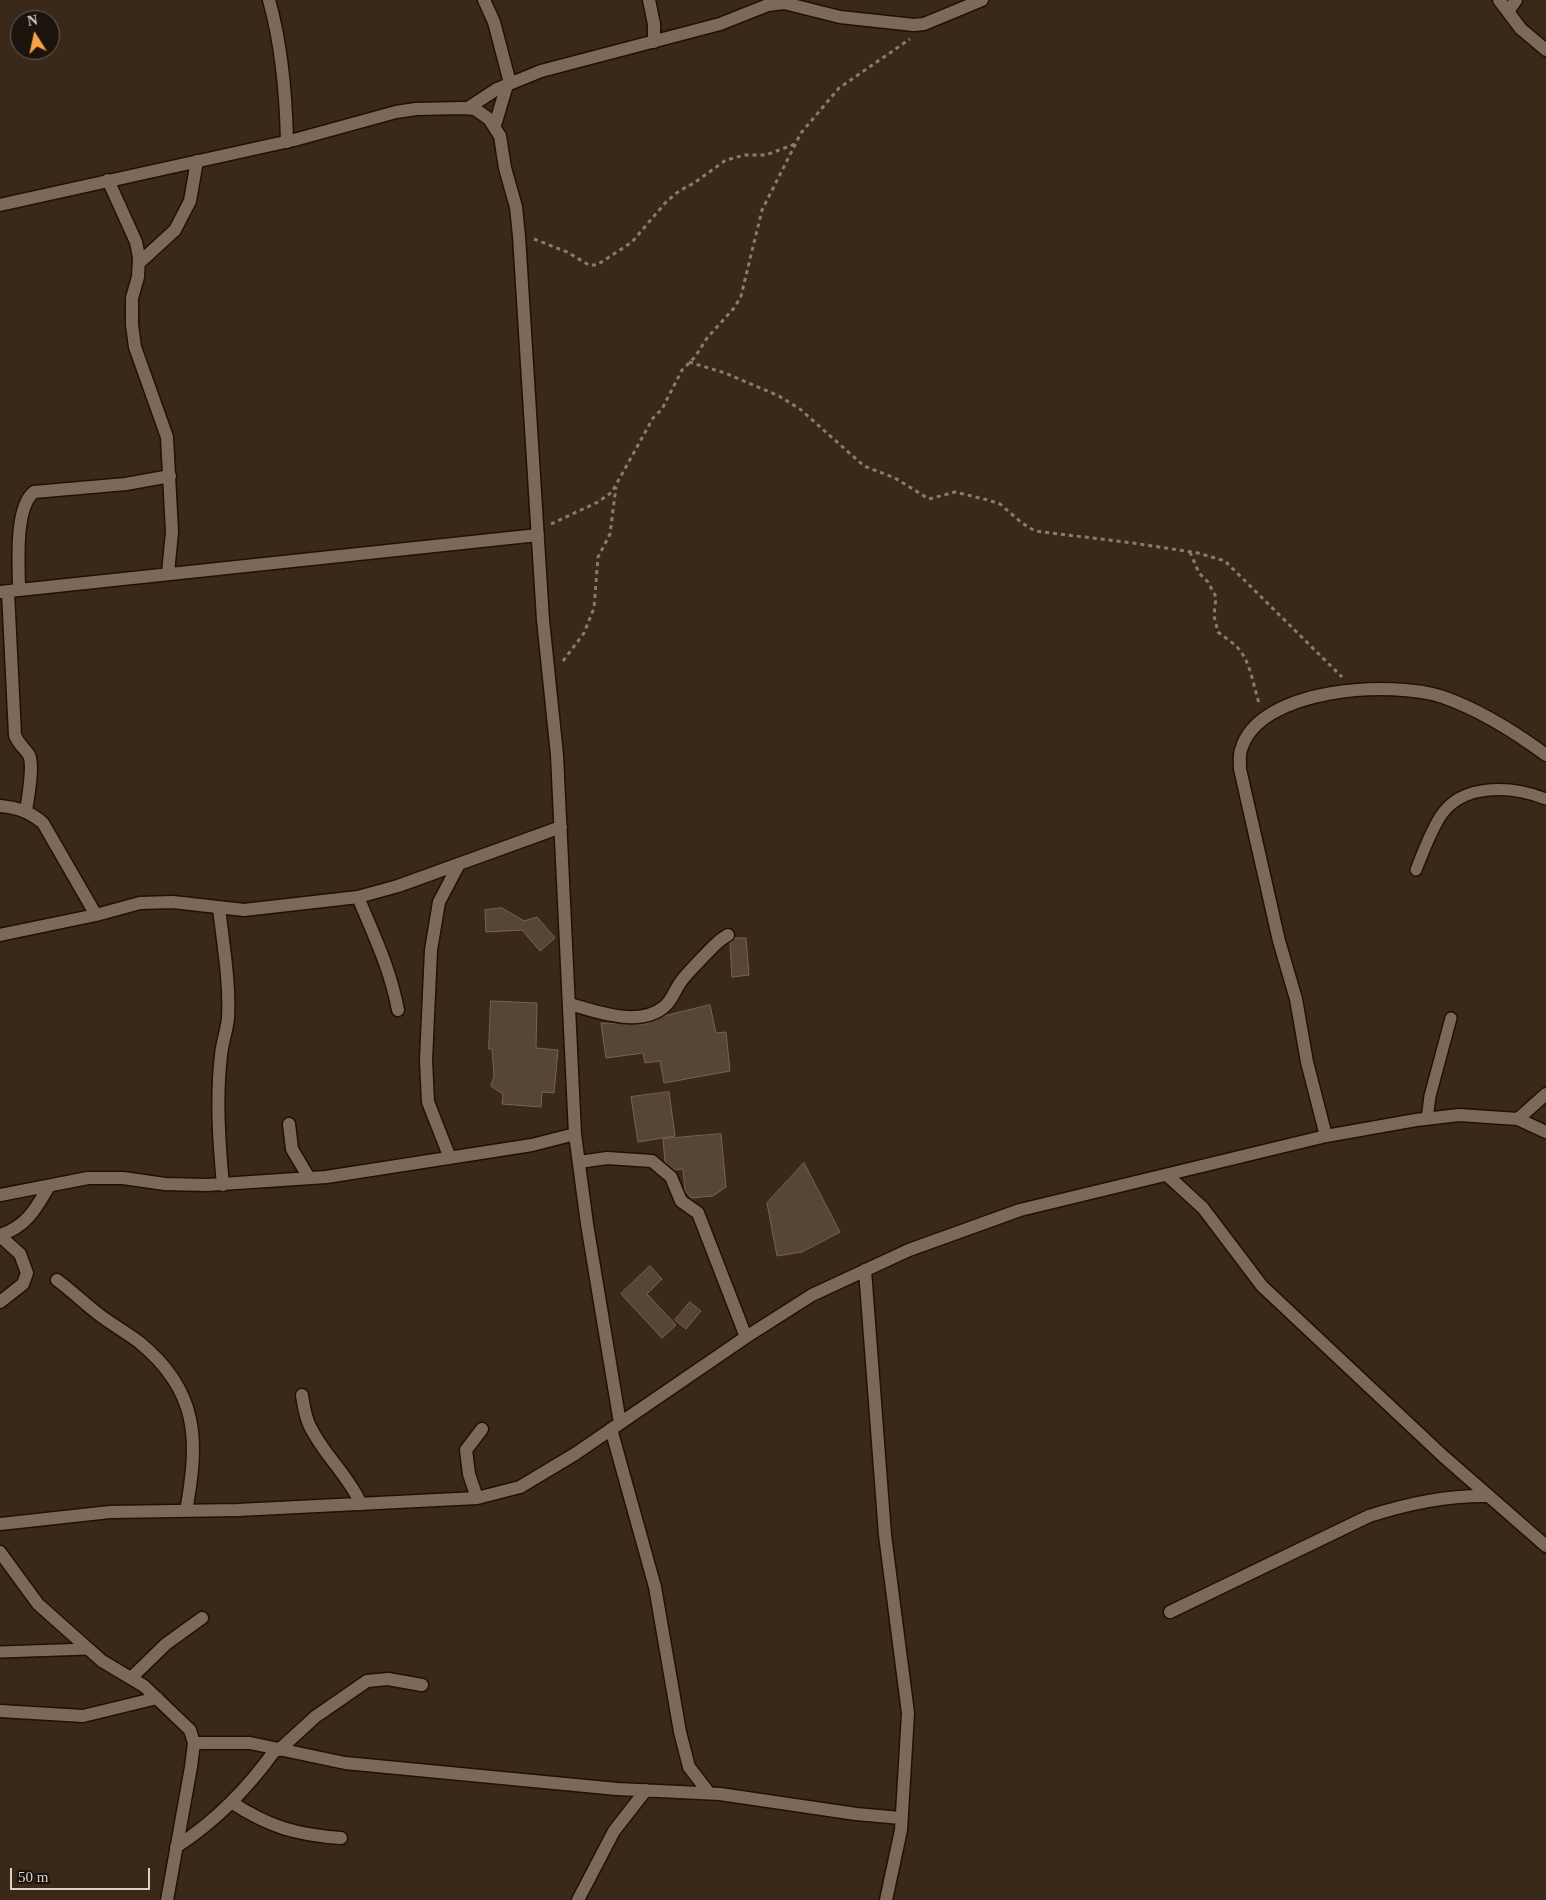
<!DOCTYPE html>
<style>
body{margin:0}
#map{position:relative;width:1546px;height:1900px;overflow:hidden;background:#3a2919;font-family:"Times New Roman",serif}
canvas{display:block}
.north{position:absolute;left:10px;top:10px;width:50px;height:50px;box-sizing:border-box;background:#1b140d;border:1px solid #686057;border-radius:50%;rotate:350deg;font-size:14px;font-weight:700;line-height:20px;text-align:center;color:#dcd1c7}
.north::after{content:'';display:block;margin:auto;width:18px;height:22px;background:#f6a248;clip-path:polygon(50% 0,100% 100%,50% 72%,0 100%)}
.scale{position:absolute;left:10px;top:1868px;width:140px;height:22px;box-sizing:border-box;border:2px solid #dcd1c7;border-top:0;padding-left:6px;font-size:15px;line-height:18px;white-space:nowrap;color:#dcd1c7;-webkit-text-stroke:4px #1b140d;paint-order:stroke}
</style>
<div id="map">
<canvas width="1546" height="1900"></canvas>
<div class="north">N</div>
<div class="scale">50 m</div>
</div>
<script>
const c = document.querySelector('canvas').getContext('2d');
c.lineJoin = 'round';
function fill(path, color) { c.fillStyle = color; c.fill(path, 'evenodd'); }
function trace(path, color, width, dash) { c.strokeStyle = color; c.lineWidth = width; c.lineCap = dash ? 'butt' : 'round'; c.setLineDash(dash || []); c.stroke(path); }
const building = new Path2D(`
 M502 908 524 921 537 917 555 938 540 951 522 930 486 932 485 910Z
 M735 938H746L749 975 732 977 730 943Z
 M491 1001 537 1003 536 1048 558 1050 554 1093 542 1092 541 1107 502 1104 503 1094 491 1086 494 1076 492 1049H489Z
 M710 1005 716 1033 726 1032 730 1071 664 1083 660 1061 645 1063 643 1053 606 1058 601 1023 645 1024 664 1016Z
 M669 1092 675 1136 638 1142 631 1097Z
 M721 1134 726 1187 713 1196 691 1198 685 1190 683 1169 675 1170 665 1162 663 1139Z
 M804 1163 840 1232 802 1252 777 1256 767 1203Z
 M650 1266 662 1279 647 1294 676 1325 662 1338 621 1294Z
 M690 1302 701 1311 686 1329 675 1320Z`);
const path = new Path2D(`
 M534 239 567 252 589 265H597L632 242 666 202 679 191 694 183 726 160 745 155H766L795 144
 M689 362 725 373 779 396 800 409 864 466 895 478 929 499 955 492 988 500 1000 504 1022 523 1035 531 1133 543 1198 553 1225 561 1342 677
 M551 524 598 502 612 492 653 418 662 409 682 370 695 357 707 338 735 307 741 296 762 210 801 133 839 88 910 39
 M1190 552 1199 573 1208 582 1216 597 1214 616 1218 632C1224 637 1232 642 1237 647 1251 662 1253 685 1259 703
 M563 661 584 633 594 608 598 557 610 534 616 487`);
const service = new Path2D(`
 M1416 870C1423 852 1430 833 1440 817 1462 782 1512 786 1546 799
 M1427 1119 1430 1096 1451 1018
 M0 1652 88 1649`);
const minor = new Path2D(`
 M269 0C282 46 286 94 287 142
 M484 0 494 22 510 83
 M649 0 654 24V42
 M1499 0 1521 29 1546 50
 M1508 12 1516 0
 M468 108 497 89 541 71 720 24 768 5 784 3 840 17 914 25 924 24 982 0
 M495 125 507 85
 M108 180 136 242 139 257 138 277 132 298V325L135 347 167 437 172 532 168 573
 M0 205 294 140 396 112 416 109 463 108 475 109 489 119 500 136 505 168 516 207 519 236 543 620 557 755 575 1134 587 1224 620 1423
 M139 263 175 230 190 201 197 161
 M19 590C19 566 14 508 34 492L126 484 170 476
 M0 592 538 535
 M8 592 15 735C18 744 24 747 29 755 34 765 28 798 26 811
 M0 806C18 808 29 811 43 823L96 915
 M358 897C374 936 390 968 398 1010
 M219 908C223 944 230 981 228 1018 227 1030 222 1043 221 1055 216 1098 219 1142 223 1185
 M0 935 96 915 140 903 173 902 244 910 358 897 398 886 561 827
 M570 1004C597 1012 641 1028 665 1006 672 1000 675 990 680 983 686 974 695 966 703 957 712 948 717 941 728 935
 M1518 1119 1546 1094
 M289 1124 292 1149 309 1178
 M1326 1136 1307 1062 1296 999 1279 941 1240 769C1240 763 1239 755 1241 750 1258 687 1393 680 1443 697 1480 710 1515 732 1546 755
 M450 1158 428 1102 426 1060 431 950 439 902 459 864
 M579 1162 607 1158 652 1161 671 1177 681 1201 698 1213 746 1337
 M1167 1175 1203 1208 1262 1286 1443 1456 1546 1546
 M0 1195 88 1178H123L165 1184 207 1185 326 1177 532 1145 575 1134
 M0 1235C26 1227 36 1209 49 1186
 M0 1236 20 1254 27 1273 23 1284 0 1302
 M865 1270 885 1535 908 1713 901 1830 886 1900
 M57 1280C72 1291 86 1305 101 1316 113 1325 127 1333 139 1342 199 1391 199 1440 186 1511
 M302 1395C304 1408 306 1421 313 1432 327 1458 349 1477 361 1504
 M611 1429 655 1587 680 1732 689 1767 709 1793
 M477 1498 469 1474 466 1450 482 1429
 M0 1524 110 1512 238 1510 477 1498 520 1487 575 1454 746 1337 812 1295 909 1250 1020 1210 1326 1136 1416 1120 1459 1115 1518 1119 1546 1132
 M0 1552 38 1604 102 1661 144 1686 190 1730 194 1743 191 1767 167 1900
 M1170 1612 1369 1516C1409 1503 1447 1495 1489 1496
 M131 1678 166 1644 202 1618
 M0 1711 83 1716 157 1698
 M194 1743H250L345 1763 617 1789 720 1794 856 1814 901 1818
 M279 1750 315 1717 367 1681 388 1679 422 1685
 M231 1802C269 1827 297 1835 341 1838
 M176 1847C217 1820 247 1789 276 1749
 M578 1900 614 1831 646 1790`);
fill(building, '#584635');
trace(building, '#776352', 1);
trace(service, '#211103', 14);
trace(minor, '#211103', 15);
trace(path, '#897b6e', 3, [4, 4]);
trace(service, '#7d6957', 11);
trace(minor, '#7d6957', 12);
</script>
